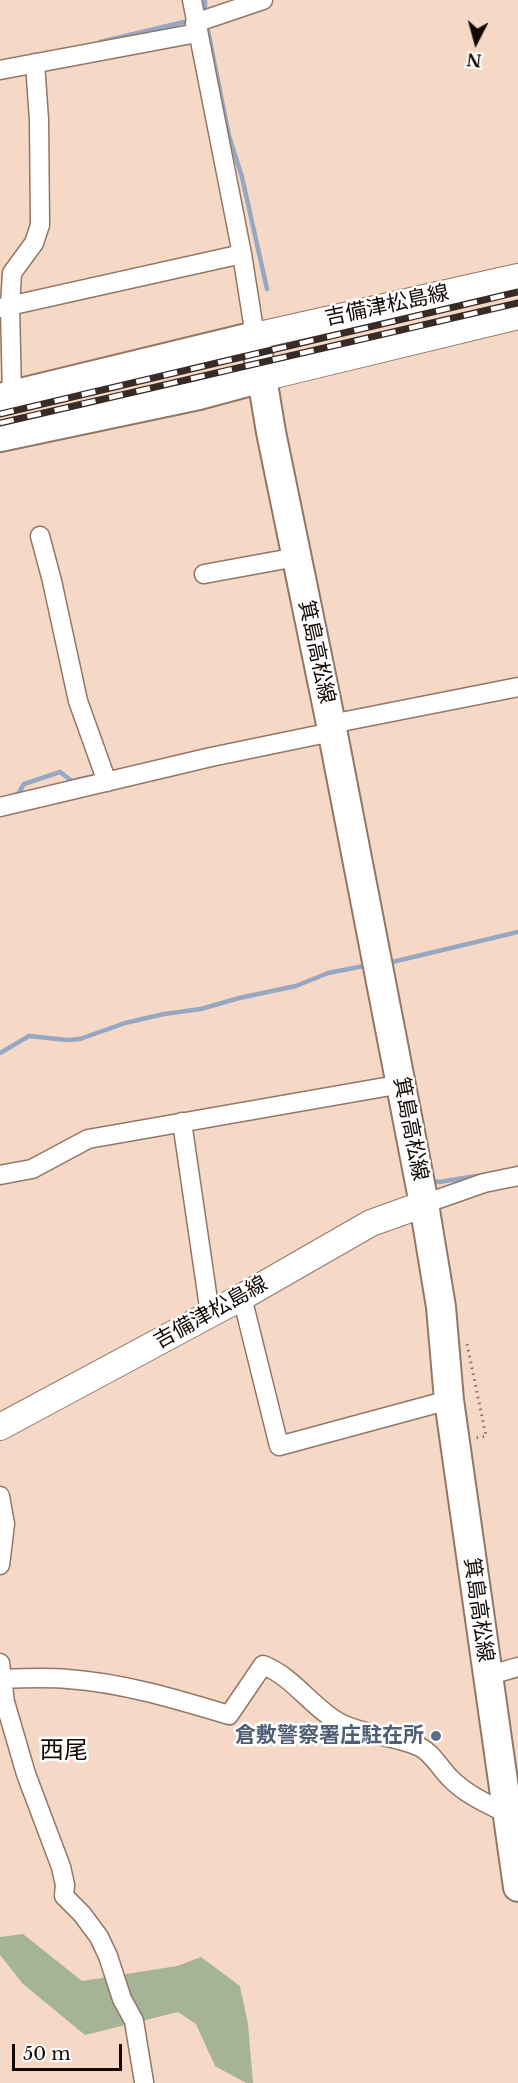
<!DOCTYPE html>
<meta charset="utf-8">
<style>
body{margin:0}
#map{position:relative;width:518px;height:2083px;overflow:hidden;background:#f6d8c6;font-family:"Libre Baskerville",serif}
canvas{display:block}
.north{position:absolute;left:446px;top:12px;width:60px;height:60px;-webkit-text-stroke:4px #fff;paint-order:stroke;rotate:186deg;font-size:16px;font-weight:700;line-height:24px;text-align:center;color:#120905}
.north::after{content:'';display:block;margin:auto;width:21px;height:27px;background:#120905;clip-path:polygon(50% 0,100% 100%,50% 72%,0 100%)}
.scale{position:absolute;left:12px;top:2044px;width:110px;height:27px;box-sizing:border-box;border:3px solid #120905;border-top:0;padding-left:8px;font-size:18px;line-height:21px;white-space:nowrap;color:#120905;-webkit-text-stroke:4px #fff;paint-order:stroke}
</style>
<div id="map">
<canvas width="518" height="2083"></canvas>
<div class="north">N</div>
<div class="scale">50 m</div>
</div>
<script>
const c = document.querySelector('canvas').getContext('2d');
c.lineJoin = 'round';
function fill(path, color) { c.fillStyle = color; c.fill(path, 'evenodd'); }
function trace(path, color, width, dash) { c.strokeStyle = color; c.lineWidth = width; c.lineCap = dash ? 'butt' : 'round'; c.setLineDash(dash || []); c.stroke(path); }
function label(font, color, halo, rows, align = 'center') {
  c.font = font + ' "Libre Baskerville","Noto Sans JP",serif'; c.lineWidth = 5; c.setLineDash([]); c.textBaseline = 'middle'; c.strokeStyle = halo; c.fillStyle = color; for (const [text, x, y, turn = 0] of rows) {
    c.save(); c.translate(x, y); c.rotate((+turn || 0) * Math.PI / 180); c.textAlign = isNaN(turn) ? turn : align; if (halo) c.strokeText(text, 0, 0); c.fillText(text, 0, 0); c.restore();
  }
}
const forest = new Path2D(`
 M23 1934 82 1981 177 1966 201 1957 240 1986 248 2024 253 2083H246L215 2066 196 2024 178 2012 85 2035 23 1984 0 1955V1937Z`);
const stream = new Path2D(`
 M205 0V15
 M207 26 229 136 242 177 267 289
 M100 42 184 22
 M14 795 18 794 24 784 60 772 72 781 94 776
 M388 963 518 932
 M0 1053 29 1036 67 1040 80 1039 125 1023 164 1014 201 1009 239 998 296 986 328 973 369 965
 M432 1177 433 1181 439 1182 483 1175`);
const path = new Path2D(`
 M467 1344 486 1436 475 1438`);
const minor = new Path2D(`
 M192 0 242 254 255 336
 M195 23 263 0
 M0 70 197 33
 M0 308 242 254
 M12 396 10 306 12 273 34 243 40 225 39 120 35 63
 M40 536 52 581 78 701 107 782
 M204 574 297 557
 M331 724 518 687
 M0 807 211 757 332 732
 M182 1122 210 1314
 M0 1175 32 1169 88 1139 402 1084
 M424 1204 484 1183 518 1176
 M242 1297 279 1446 449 1400
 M0 1496 5 1524 0 1565
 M0 1663 5 1702 26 1774 61 1867 65 1885 64 1896 82 1914 99 1937 108 1956 122 1999 134 2021 144 2082
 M487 1676 518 1667
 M3 1679C25 1678 47 1677 68 1679 123 1683 176 1699 229 1715L263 1665C294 1677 312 1708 340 1723 365 1736 395 1735 420 1747 432 1753 440 1768 449 1777 465 1794 487 1804 508 1814`);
const secondary = new Path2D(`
 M255 336 518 277
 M262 378 518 316
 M0 1427 242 1297 371 1223 424 1204`);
const primary = new Path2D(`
 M0 398 255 336 271 432 331 724 424 1204 441 1307 449 1400 518 1887
 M0 437 199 395 262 378`);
const rail = new Path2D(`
 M0 414 518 292
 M0 423 518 303`);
const markers = [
 [436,1736,6,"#5c6f8a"]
];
const streetNames = [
 ["吉備津松島線",387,306,-12],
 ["箕島高松線",316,652,78],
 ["箕島高松線",410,1129,79],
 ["吉備津松島線",211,1313,-29],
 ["箕島高松線",478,1610,82]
];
const serviceNames = [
 ["倉敷警察署庄駐在所",424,1736]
];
const quarterNames = [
 ["西尾",64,1751]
];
fill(forest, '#a5b496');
trace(stream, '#96a7c4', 4.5);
trace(minor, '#917767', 21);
trace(secondary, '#917767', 28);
trace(primary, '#917767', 32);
trace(path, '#857166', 3, [1.5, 4.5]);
trace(minor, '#fff', 18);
trace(secondary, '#fff', 26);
trace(primary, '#fff', 28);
trace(rail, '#382b25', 7);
trace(rail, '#fff', 4.5, [14]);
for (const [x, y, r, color] of markers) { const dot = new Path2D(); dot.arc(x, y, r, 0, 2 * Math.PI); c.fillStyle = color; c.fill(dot); trace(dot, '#fff', 2); }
label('21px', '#120905', '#fff', streetNames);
label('bold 21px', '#4e5e75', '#fff', serviceNames, 'right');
label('24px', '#120905', '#fff', quarterNames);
</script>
